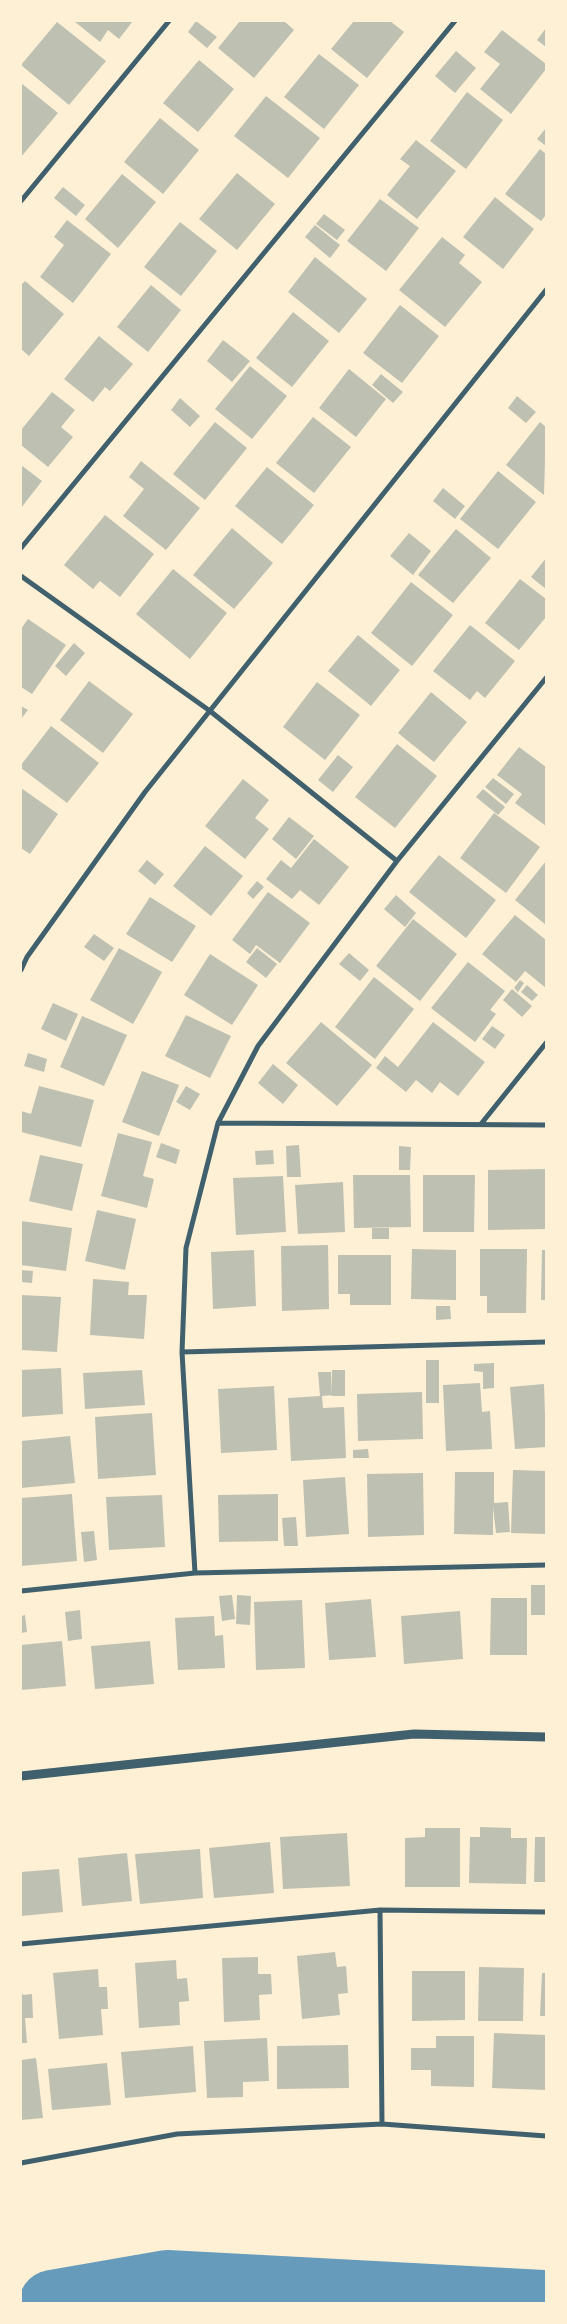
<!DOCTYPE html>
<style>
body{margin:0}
#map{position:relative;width:567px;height:2324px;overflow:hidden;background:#fdf0d5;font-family:Georgia,serif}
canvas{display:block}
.frame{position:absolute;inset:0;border:22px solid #fdf0d5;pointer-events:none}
</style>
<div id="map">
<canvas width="567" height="2324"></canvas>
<div class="frame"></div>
</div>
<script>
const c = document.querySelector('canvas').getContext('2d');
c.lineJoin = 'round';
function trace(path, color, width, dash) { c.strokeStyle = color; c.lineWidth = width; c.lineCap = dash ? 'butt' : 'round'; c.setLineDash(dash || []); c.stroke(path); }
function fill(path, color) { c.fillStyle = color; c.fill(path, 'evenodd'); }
const river = new Path2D(`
 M52 2303 167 2283 543 2303`);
const building = new Path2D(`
 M74 21H133L119 39 108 30 100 42Z
 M196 21 217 37 207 48 188 32Z
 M240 21H284L294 30 254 78 218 48Z
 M354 21H390L404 32 367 78 331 49Z
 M57 22 106 61 69 105 21 65Z
 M546 28V47L537 40Z
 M502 30 546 64V69L511 114 480 89 500 64 484 52Z
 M456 51 476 68 455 93 435 76Z
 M319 54 359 85 324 129 284 97Z
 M199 60 234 89 198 132 163 103Z
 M21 83 58 113 21 157Z
 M467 92 503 120 466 169 430 141Z
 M266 96 320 138 288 178 234 136Z
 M160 118 199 150 163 194 124 162Z
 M546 128V146L537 139Z
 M416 140 456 171 417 219 387 195 410 166 400 159Z
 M540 149 546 154V215L541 221 505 194Z
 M237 173 275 204 237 250 199 219Z
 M122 174 156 202 118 248 85 219Z
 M63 187 85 205 76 216 54 198Z
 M495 197 534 229 503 269 463 237Z
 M380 199 419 228 386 271 347 241Z
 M324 214 345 230 337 240 316 224Z
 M67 220 111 254 73 303 40 277 64 245 54 237Z
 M180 222 217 251 181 296 144 267Z
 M315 225 340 245 330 258 305 237Z
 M442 237 465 255 459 263 482 282 445 327 399 290Z
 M315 257 367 299 339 333 288 292Z
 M25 281 64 314 29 356 21 349V285Z
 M151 285 181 310 148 352 117 327Z
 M400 305 439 336 402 383 363 353Z
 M293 312 329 341 292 387 256 358Z
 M99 336 133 364 110 391 105 387 93 402 64 379Z
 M223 340 250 361 232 382 207 361Z
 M250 366 287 396 252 439 215 409Z
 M349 369 386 399 356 437 319 408Z
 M381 374 403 392 393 403 372 385Z
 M52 392 75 410 61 427 73 437 48 467 21 445V430Z
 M517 396 536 412 526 423 508 408Z
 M180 398 200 416 190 427 171 410Z
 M313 417 351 447 314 493 276 463Z
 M215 422 247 448 205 500 173 474Z
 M540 422 546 427 544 495 506 465Z
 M141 461 200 508 166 550 123 516 144 489 129 477Z
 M21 465 42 481 21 508Z
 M267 467 314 505 282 544 235 506Z
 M498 471 536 502 498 549 460 519Z
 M443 488 465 506 455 519 433 501Z
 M105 515 154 554 120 597 100 581 93 589 64 565Z
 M232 528 273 563 234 609 193 575Z
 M456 529 491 558 453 603 418 575Z
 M409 533 431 551 413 575 390 556Z
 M546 558V589L531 577Z
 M173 569 227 613 190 659 136 614Z
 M520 579 546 599V617L519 650 485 623Z
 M411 582 453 615 412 666 371 633Z
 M28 619 66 645 32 694 21 687V629Z
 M470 625 515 661 485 698 477 691 470 700 433 671Z
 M358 635 400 670 371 706 328 671Z
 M74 643 85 653 66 676 55 666Z
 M89 681 133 714 103 753 60 720Z
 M317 682 360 715 325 760 283 727Z
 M431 692 467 722 434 762 398 733Z
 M21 706 28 710 21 719Z
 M51 726 99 763 67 803 21 768V765Z
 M397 744 437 776 395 828 355 797Z
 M519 747 546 767V826L515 803 522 794 497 775Z
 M338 755 353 767 333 792 318 780Z
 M493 778 514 794 506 804 485 787Z
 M243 779 269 800 255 818 269 829 245 859 205 826Z
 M21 788 58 814 30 854 21 848Z
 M483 789 505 807 498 815 476 797Z
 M494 813 540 847 506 893 460 858Z
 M289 817 314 836 296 859 272 839Z
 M314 839 349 867 319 905 300 890 292 899 266 879 281 860 291 868Z
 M205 846 243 876 211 916 173 886Z
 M439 855 496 900 466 938 409 892Z
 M147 860 164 874 155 885 138 871Z
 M546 861V925L515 900Z
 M257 881 264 887 253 899 247 893Z
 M268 892 310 923 280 963 256 945 250 954 232 940Z
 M396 895 416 913 405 927 384 909Z
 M150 897 196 926 172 962 126 934Z
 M515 915 546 940V988L525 971 516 982 482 954Z
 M413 919 457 954 420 1001 376 966Z
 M94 934 114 948 104 961 84 947Z
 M119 948 162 972 133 1024 90 1000Z
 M257 948 277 964 266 978 246 962Z
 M349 953 369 970 360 981 339 964Z
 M210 954 258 985 232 1025 184 995Z
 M468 962 505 991 490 1010 496 1014 475 1042 431 1008Z
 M374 977 414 1009 375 1059 335 1027Z
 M520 980 524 983 518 992 514 988Z
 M527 985 538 995 532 1001 521 992Z
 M512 989 532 1006 522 1017 503 1000Z
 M53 1003 78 1014 66 1041 41 1029Z
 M186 1015 231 1036 210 1078 165 1056Z
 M82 1016 127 1035 104 1086 60 1067Z
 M321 1022 372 1065 337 1106 286 1063Z
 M433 1022 485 1062 458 1096 440 1082 432 1093 416 1080 406 1092 376 1068 385 1056 398 1067Z
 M492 1026 505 1035 495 1049 482 1039Z
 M28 1053 47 1059 44 1072 24 1066Z
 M273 1064 298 1085 283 1104 258 1083Z
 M142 1071 179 1085 159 1136 122 1122Z
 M39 1086 94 1100 81 1147 21 1132V1111L31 1114Z
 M186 1086 200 1094 190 1110 176 1102Z
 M118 1133 152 1142 143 1176 154 1179 147 1208 101 1196Z
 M161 1143 180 1150 176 1164 156 1157Z
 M299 1145 301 1177H287L286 1146Z
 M399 1146 411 1147 410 1170H399Z
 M273 1150 274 1164 256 1165 255 1151Z
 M40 1155 83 1164 72 1211 29 1201Z
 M546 1169V1229L488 1230V1170Z
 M353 1175H410L411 1227 354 1228Z
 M423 1175H475L474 1232H423Z
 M283 1176 286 1232 236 1235 233 1178Z
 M343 1182 345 1232 298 1234 295 1185Z
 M97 1210 136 1219 125 1270 85 1261Z
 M21 1221 72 1228 66 1271 21 1265Z
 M372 1228H389V1239H372Z
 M328 1245 329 1309 282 1311 281 1246Z
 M412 1249 456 1250V1300L411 1299Z
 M480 1249H527L526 1313H487V1296H480Z
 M254 1250 256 1306 213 1309 211 1252Z
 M542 1250H546V1300H541Z
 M338 1255H391V1305H350V1294H338Z
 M21 1270 33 1271 32 1283 21 1282Z
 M93 1279 129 1282 128 1295H147L144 1339 90 1335Z
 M21 1295 61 1297 57 1352 21 1350Z
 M436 1306H450L451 1319 436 1320Z
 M426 1360H439V1403H426Z
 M494 1363V1388L483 1389V1372L474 1371V1364Z
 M61 1368 63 1414 21 1417V1370Z
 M142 1370 145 1405 85 1409 83 1373Z
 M332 1370H345V1396H332Z
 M318 1372H331L332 1395 322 1396 323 1408 344 1407 346 1458 291 1461 288 1398 320 1396Z
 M480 1383 482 1412 490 1411 492 1449 446 1451 443 1385Z
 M544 1384 546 1447 515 1449 510 1387Z
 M274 1386 277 1450 221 1453 218 1389Z
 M422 1392 423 1439 358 1441 357 1394Z
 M152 1413 156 1475 98 1479 95 1417Z
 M70 1436 75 1483 21 1488V1441Z
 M368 1449 369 1458H353V1450Z
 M513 1470 546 1471V1534L511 1533Z
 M455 1472H494V1503L508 1502 510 1532 496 1533 493 1507V1535L454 1534Z
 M423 1473 424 1535 368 1537 367 1474Z
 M345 1477 349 1534 306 1537 303 1480Z
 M72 1494 77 1561 21 1566V1498Z
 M278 1494V1541L219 1542 218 1495Z
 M162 1495 165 1547 109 1550 106 1497Z
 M296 1517 298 1546H284L282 1518Z
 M94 1531 97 1560 84 1562 81 1532Z
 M531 1585H545V1615H531Z
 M232 1595 235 1619 222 1621 219 1596Z
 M237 1595 251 1596 250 1625 236 1624Z
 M491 1598H527V1655H490Z
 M371 1599 376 1657 329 1660 325 1603Z
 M302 1600 305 1668 256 1670 254 1602Z
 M80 1610 82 1639 68 1641 65 1612Z
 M460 1611 463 1659 404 1664 401 1616Z
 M25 1615 27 1632 21 1633V1616Z
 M214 1616 215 1636 223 1635 225 1668 178 1670 175 1618Z
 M62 1641 66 1686 21 1690V1645Z
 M150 1641 154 1684 95 1689 91 1646Z
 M480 1827 511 1828V1838H527L526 1884 469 1883 470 1837H480Z
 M425 1828H460V1887H405V1838L425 1837Z
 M347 1833 350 1886 283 1889 280 1837Z
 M535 1837H546V1882H534Z
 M270 1842 274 1893 214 1898 209 1848Z
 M200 1849 203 1898 140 1904 135 1854Z
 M127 1853 132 1901 82 1906 78 1858Z
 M59 1869 63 1912 21 1916V1872Z
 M335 1952 337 1967 346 1966 348 1993 338 1994 340 2015 302 2019 297 1956Z
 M258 1957V1974H271L272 1994 259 1995 260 2020 224 2022 222 1958Z
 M176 1960 177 1979 187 1978 189 2001 179 2002 180 2025 139 2028 135 1963Z
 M479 1967 524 1968 523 2021H478Z
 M98 1969 99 1987H107L108 2009H101L103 2035 59 2039 53 1973Z
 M412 1971H465V2020L412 2021Z
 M542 1973H546V2016H540Z
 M21 1991 23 1995 32 1994 33 2018H25L27 2043H21Z
 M494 2033 546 2035V2090L492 2088Z
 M436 2036H474V2087L431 2086V2070H411V2048H436Z
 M267 2038 269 2081 243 2082V2097L207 2098 204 2041Z
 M348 2045 349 2088 277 2089V2046Z
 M193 2046 196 2092 125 2098 121 2052Z
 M36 2058 43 2118 21 2120V2060Z
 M107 2063 111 2105 52 2110 48 2069Z`);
const minor = new Path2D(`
 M21 201 169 21
 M21 548 455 21
 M21 576 210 711 397 861
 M21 970 27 957 145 792 546 290
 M218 1123 546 1125
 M481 1124 546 1043
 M182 1352 546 1342
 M195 1573 182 1352 186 1248 218 1123 258 1046 397 861 546 678
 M21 1591 195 1573 546 1565
 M380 1910 382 2124
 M21 1944 380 1910 546 1912
 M21 2163 177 2134 382 2124 546 2136`);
const tertiary = new Path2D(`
 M21 1776 414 1734 546 1737`);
trace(river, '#669bbc', 66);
fill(building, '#bec0b2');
trace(minor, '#3f606c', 5);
trace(tertiary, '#3f606c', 9);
</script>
